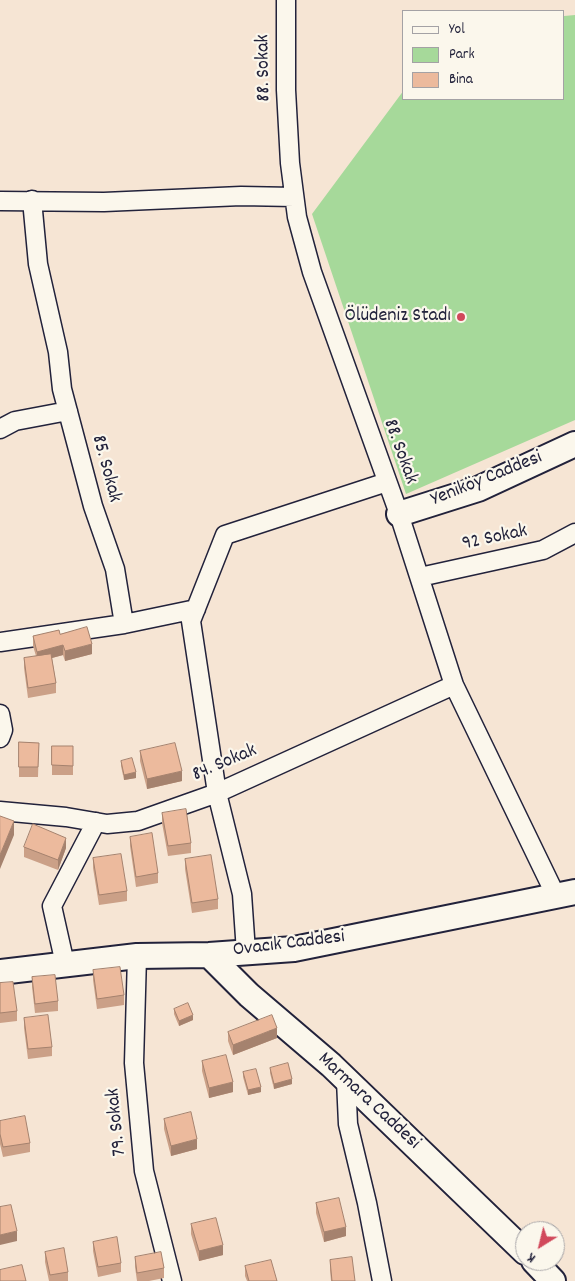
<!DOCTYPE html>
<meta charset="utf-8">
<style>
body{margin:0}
#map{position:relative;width:575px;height:1281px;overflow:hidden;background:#f6e5d4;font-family:Dekko,sans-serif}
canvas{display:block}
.legend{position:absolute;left:402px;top:10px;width:162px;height:90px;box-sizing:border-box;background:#fbf7ec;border:1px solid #a4a2a5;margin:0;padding:6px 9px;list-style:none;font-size:15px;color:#22223b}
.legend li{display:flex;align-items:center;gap:10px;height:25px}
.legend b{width:25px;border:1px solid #a4a2a5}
.north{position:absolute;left:515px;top:1221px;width:50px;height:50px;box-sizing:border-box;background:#fbf7ec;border:1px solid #a4a2a5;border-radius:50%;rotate:216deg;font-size:14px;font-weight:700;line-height:20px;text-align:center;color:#22223b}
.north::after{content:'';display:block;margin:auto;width:18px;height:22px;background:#d1495b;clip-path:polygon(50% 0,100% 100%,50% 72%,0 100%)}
</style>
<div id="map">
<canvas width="575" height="1281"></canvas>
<ul class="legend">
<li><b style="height:6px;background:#fbf7ec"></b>Yol</li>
<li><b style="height:14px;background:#a6d99a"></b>Park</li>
<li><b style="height:14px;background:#ecba9d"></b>Bina</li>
</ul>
<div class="north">K</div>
</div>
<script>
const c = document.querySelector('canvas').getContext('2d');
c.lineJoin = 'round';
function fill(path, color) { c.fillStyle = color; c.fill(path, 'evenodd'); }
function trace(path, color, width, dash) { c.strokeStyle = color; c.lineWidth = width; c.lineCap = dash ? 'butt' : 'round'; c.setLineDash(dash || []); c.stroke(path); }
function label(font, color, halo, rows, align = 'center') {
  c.font = font + ' Dekko,sans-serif'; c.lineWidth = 4.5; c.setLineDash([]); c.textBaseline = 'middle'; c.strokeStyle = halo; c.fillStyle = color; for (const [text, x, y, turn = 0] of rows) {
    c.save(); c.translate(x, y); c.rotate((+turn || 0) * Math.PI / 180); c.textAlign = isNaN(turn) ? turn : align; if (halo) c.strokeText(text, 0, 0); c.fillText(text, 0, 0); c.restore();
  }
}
const green = new Path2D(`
 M575 15V420L406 494 312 214 404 90V99H564V16Z`);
const street = new Path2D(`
 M286 0V90L290 163 297 217 312 272 399 514 454 685 556 896
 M0 201 104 202 241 196 294 197
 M0 429 15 421 68 411
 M420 577 543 550 575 533
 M124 624 196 609
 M0 642 124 624 115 569 93 506 62 389 58 352 38 264 32 200
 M0 714 3 730 0 738
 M0 811 66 817 107 824 138 821 217 793 454 685
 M246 952 242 894 217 793 191 621 225 535 387 482
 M137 956 134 1063 144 1171 172 1281
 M65 964 52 906 96 822
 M346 1080 348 1124 367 1203 382 1281`);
const secondary = new Path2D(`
 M399 514 478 489 575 444
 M209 955 249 995 331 1065 525 1252
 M0 972 137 956 209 955 294 949 575 892
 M534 1261 553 1281`);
const wall = new Path2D(`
 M60 634 92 654 65 661 63 655 52 658 56 683V693L28 698 24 668V658L36 656 33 646V636Z
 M19 742 39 743 38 777H19Z
 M52 746H73V775H52Z
 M140 751 182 781 147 789 140 761Z
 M121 761 136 778 124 780 121 766Z
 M162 813 191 843V853L168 856 162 823Z
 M130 837 158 873V883L136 887 130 846Z
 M24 847 66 848 58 870 24 857Z
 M93 858 127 891V901L99 905 93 868Z
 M185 859 218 899V909L192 913 185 869Z
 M93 970 124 995V1005L97 1009 93 980Z
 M32 977 58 1001V1011L35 1013 32 987Z
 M0 983 17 1011V1021L0 1023Z
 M174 1009 193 1020 179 1026 174 1014Z
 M24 1018 52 1047V1056L28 1059 24 1028Z
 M228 1032 277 1038 233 1055 228 1041Z
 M202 1061 233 1092 209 1098 202 1071Z
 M270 1068 292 1084 274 1089 270 1073Z
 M243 1072 261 1092 248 1095 243 1077Z
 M164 1119 197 1149 171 1156 164 1129Z
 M0 1121 30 1143V1152L3 1157 0 1144Z
 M316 1203 346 1236 324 1242 316 1213Z
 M191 1224 223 1255 199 1261 191 1234Z
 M93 1242 121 1263V1272L98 1277 93 1251Z
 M45 1252 68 1272V1281H49L45 1262Z
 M135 1257 164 1268V1278L149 1281H137L135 1267Z
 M330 1260 355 1281H331L330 1270Z
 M245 1266 277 1281H247L245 1276Z`);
const shadedWall = new Path2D(`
 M92 644V654L65 661V651Z
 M63 645V655L37 662V652Z
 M182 771V781L147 789V779Z
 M136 772V778L124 780V775Z
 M14 821V835L0 869V855Z
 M66 838V848L58 870V860Z
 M193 1015V1020L179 1026V1021Z
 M277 1028V1038L233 1055V1045Z
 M292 1079V1084L274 1089V1084Z
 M233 1082V1092L209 1098V1088Z
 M261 1087V1092L248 1095V1090Z
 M197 1139V1149L171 1156V1146Z
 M346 1227V1236L324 1242V1232Z
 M17 1231V1241L0 1245V1235Z
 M223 1245V1255L199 1261V1251Z`);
const building = new Path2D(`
 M87 627 92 644 65 651 63 645 37 652 33 636 59 630 60 634Z
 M51 654 56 683 28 688 24 658Z
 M19 742 39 743 38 767H19Z
 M175 743 182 771 147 779 140 751Z
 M52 746H73V766L52 765Z
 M132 758 136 772 124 775 121 761Z
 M186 809 191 843 168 846 162 813Z
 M0 816 14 821 0 855Z
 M33 824 66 838 58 860 24 847Z
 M152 833 158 873 136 877 130 837Z
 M121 854 127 891 99 895 93 858Z
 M211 855 218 899 192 903 185 859Z
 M120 967 124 995 97 999 93 970Z
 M55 975 58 1001 35 1004 32 977Z
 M13 982 17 1011 0 1013V983Z
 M188 1003 193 1015 179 1021 174 1009Z
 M48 1015 52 1047 28 1049 24 1018Z
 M272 1015 277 1028 233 1045 228 1032Z
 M226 1055 233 1082 209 1088 202 1061Z
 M288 1063 292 1079 274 1084 270 1068Z
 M256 1069 261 1087 248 1090 243 1072Z
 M191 1112 197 1139 171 1146 164 1119Z
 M25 1116 30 1143 3 1147 0 1134V1121Z
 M339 1198 346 1227 324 1232 316 1203Z
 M11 1205 17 1231 0 1235V1207Z
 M216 1218 223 1245 199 1251 191 1224Z
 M117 1237 121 1263 98 1267 93 1242Z
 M64 1248 68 1272 50 1275 45 1252Z
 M161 1252 164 1268 137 1273 135 1257Z
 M352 1257 355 1281H332L330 1260Z
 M271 1260 277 1281H249L245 1266Z
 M22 1265 26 1281H0V1270Z`);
const markers = [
 [461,317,5,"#d1495b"]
];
const streetNames = [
 ["88. Sokak",265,68,-91],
 ["88. Sokak",399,452,70],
 ["85. Sokak",105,469,75],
 ["Yeniköy Caddesi",487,480,-22],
 ["92 Sokak",495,539,-12],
 ["84. Sokak",225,764,-23],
 ["Ovacık Caddesi",289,945,-7],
 ["Marmara Caddesi",368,1102,43],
 ["79. Sokak",118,1122,-96]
];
const poiNames = [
 ["Ölüdeniz Stadı",451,317]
];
fill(green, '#a6d99a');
trace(street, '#22223b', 21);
trace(secondary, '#22223b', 28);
trace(street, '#fbf7ec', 18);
trace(secondary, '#fbf7ec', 24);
fill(wall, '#cba087');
fill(shadedWall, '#a5826e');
fill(building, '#ecba9d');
trace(building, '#a5826e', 1);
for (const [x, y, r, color] of markers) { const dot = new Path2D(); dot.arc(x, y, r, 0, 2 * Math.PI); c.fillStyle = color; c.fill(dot); trace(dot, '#fbf7ec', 2); }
label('20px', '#22223b', '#fbf7ec', streetNames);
label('20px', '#22223b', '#fbf7ec', poiNames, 'right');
</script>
